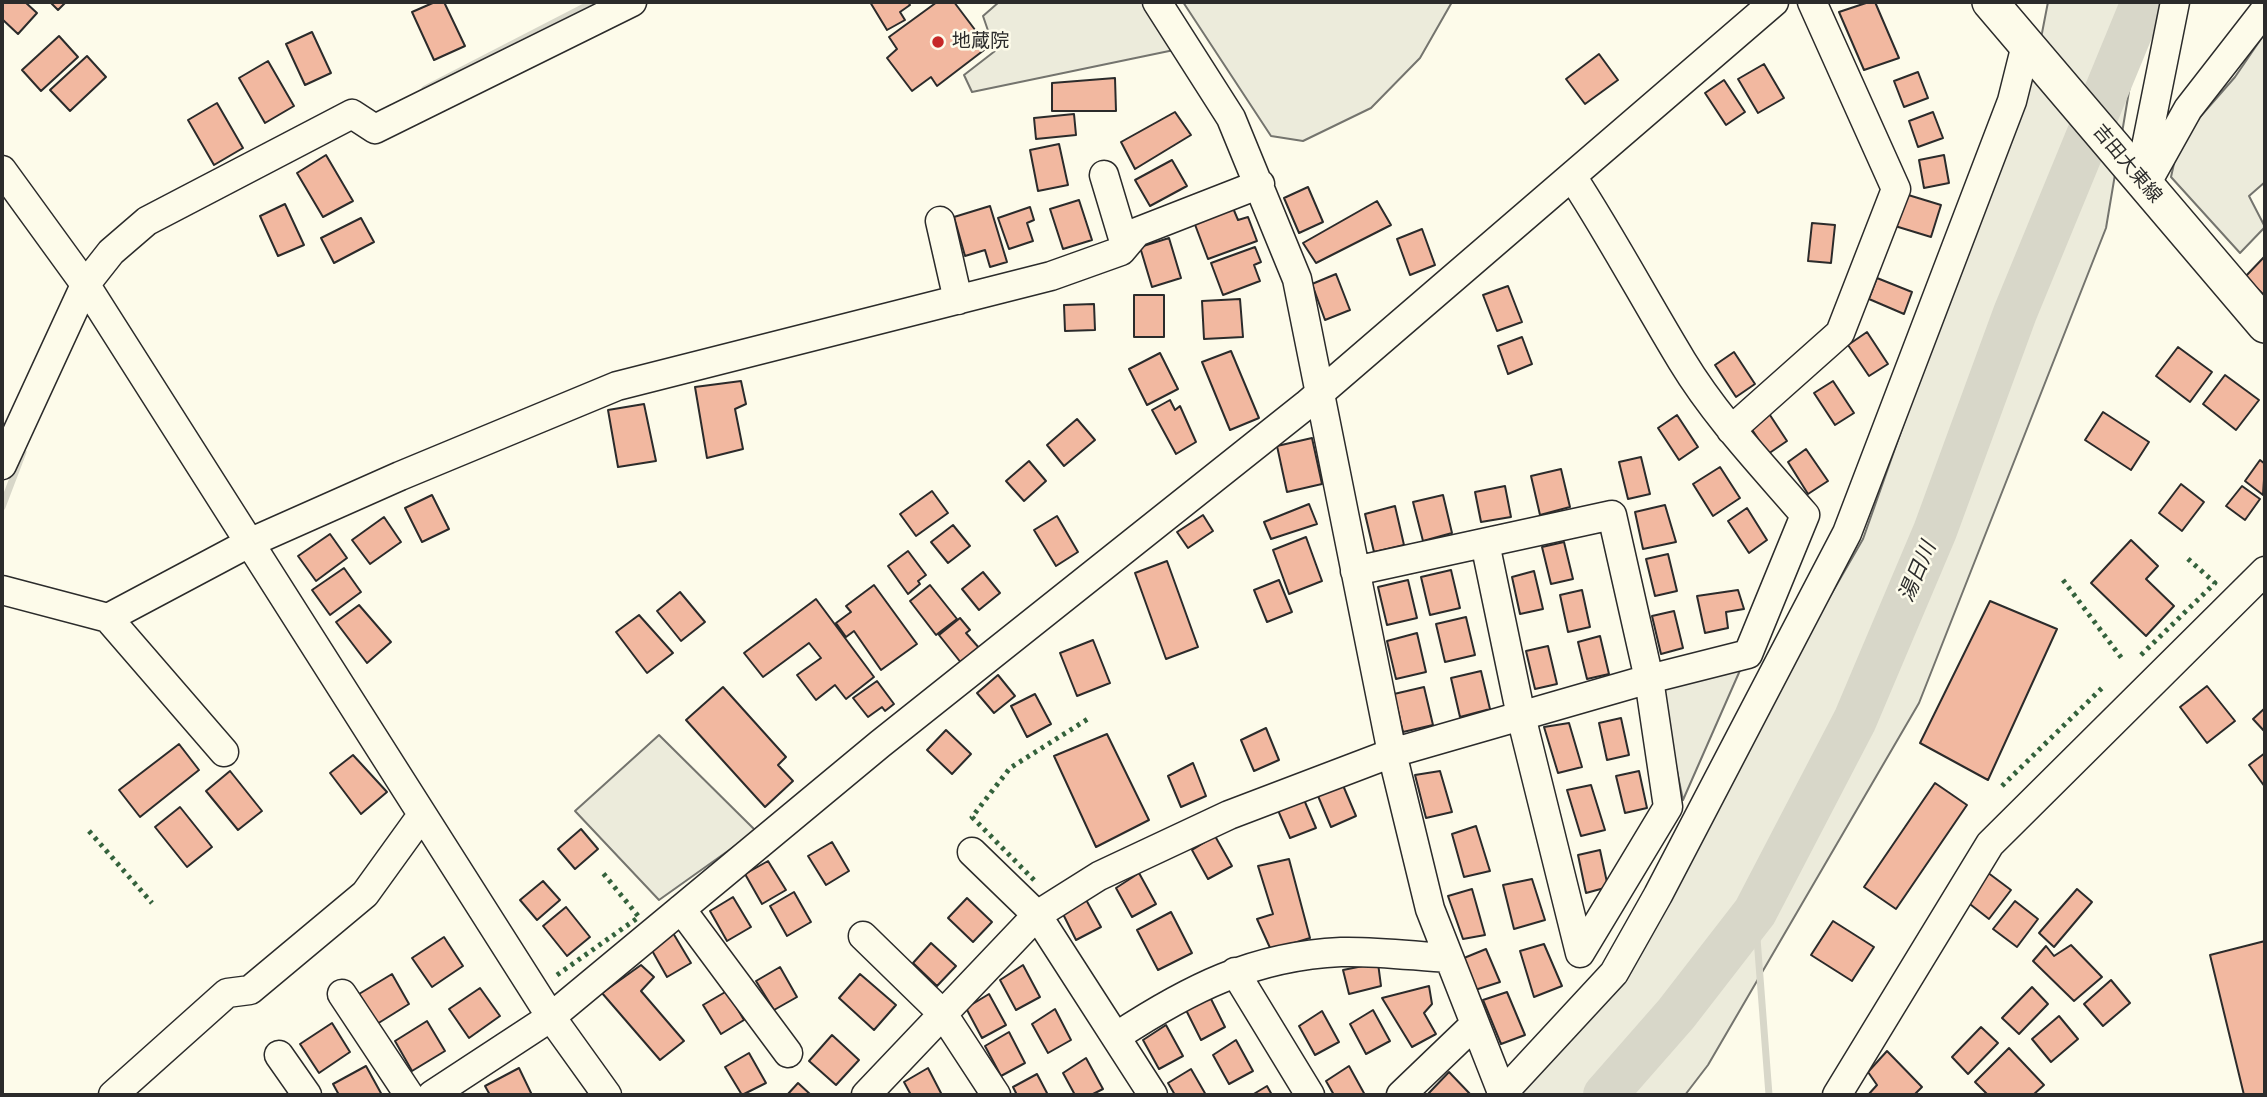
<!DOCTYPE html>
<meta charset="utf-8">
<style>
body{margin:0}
#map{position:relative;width:2267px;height:1097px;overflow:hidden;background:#fdfbea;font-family:"PT Serif",serif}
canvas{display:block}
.frame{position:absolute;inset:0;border:4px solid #2b2b2b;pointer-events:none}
</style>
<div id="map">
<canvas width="2267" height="1097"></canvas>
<div class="frame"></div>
</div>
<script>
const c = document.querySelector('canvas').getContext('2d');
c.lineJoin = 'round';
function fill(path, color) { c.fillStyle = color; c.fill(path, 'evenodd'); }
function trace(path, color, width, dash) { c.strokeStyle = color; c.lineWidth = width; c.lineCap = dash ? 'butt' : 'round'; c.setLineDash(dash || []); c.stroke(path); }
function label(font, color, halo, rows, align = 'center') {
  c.font = font + ' "PT Serif","Noto Sans JP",serif'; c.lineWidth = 5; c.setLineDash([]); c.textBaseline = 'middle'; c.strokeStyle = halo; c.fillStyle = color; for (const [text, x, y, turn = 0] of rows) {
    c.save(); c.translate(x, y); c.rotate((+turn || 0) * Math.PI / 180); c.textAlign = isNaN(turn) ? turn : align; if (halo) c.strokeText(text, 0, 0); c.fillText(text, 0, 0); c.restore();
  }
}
const green = new Path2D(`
 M999 2H1143L1174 50 972 92 964 75 995 51 983 16Z
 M1183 2H1452L1420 58 1371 108 1303 141 1271 136Z
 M2048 2H2144L2106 228 1919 703 1708 1065 1685 1095H1498L1628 947 1863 539 2042 33Z
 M2265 33V182L2249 196 2265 227 2240 253 2171 177 2179 141 2235 77Z
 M1745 659 1683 800 1659 684Z
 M659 735 756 831 659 900 575 811Z`);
const stream = new Path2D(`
 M425 89 594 2
 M2 507 23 452
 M1755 912 1769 1095`);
const river = new Path2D(`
 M1605 1095 1676 1014 1755 912 1855 720 1935 531 2015 313 2143 2`);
const building = new Path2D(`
 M2 2H25L37 13 18 34 2 19Z
 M50 2H66L58 10Z
 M435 2H444L465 46 434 60 412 12Z
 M870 2H908L910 5 900 12 905 20 887 30Z
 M937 2H954L988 47 937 86 931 77 912 91 887 58 897 49 889 37Z
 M1869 2H1875L1899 58 1864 70 1839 12Z
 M312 32 331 73 305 85 286 44Z
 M59 36 78 57 41 91 22 70Z
 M1599 54 1618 80 1585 104 1566 79Z
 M87 56 106 77 70 111 50 90Z
 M268 61 294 106 265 123 239 78Z
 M1764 64 1784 98 1758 113 1738 79Z
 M1918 72 1928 98 1904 107 1894 81Z
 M1115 78 1116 111H1052V83Z
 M1724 80 1745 112 1726 125 1705 93Z
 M217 103 243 148 214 165 188 120Z
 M1175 112 1191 135 1135 169 1121 142Z
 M1933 112 1943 138 1918 147 1909 121Z
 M1074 114 1076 135 1036 139 1034 118Z
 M1059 144 1068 185 1038 191 1030 150Z
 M326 155 353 201 323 217 297 173Z
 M1944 155 1949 183 1924 188 1919 160Z
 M1172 160 1187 186 1150 206 1135 180Z
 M1308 187 1323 222 1299 233 1284 198Z
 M1905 194 1941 205 1931 237 1895 226Z
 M1079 200 1092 240 1063 249 1050 209Z
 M1377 201 1391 225 1316 263 1303 243Z
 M285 204 304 245 278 256 260 216Z
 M990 206 1007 262 990 267 985 250 965 256 954 217Z
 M1030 207 1034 220 1027 223 1033 241 1009 249 998 218Z
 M1233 208 1238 220 1248 217 1257 241 1208 259 1194 222Z
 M361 218 374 242 334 263 321 238Z
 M1812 223 1835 225 1831 263 1808 261Z
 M1422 229 1435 265 1410 275 1397 239Z
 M1169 238 1181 278 1152 287 1140 247Z
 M1255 247 1261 262 1254 265 1260 281 1223 295 1211 263Z
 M2265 256V296L2245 277Z
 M1336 274 1350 310 1325 320 1312 284Z
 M1877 278 1912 292 1904 314 1869 299Z
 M1508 286 1522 322 1497 331 1483 295Z
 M1134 295H1164V337H1134Z
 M1240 299 1243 337 1204 339 1202 301Z
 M1094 304 1095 330 1065 331 1064 305Z
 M1867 332 1888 364 1869 376 1848 345Z
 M1522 337 1532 364 1508 374 1498 346Z
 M2178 347 2212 372 2190 402 2156 376Z
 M1231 351 1259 418 1230 430 1202 362Z
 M1734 352 1755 384 1736 397 1715 365Z
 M1160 353 1178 389 1147 405 1129 369Z
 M2225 375 2259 400 2236 430 2203 404Z
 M741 381 746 404 735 409 743 449 707 458 695 387Z
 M1833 381 1854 413 1835 425 1814 393Z
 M1170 400 1175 410 1180 406 1196 442 1176 454 1152 410Z
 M644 404 656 461 618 467 608 410Z
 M1766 409 1787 441 1768 454 1747 422Z
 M2103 412 2149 442 2131 470 2085 440Z
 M1677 415 1698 447 1679 460 1658 428Z
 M1077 419 1095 440 1064 466 1047 445Z
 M1312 438 1322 484 1287 492 1277 446Z
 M1806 449 1828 481 1808 494 1788 462Z
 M1641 457 1650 494 1628 499 1619 462Z
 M2260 460 2265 464 2263 495 2245 481Z
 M1029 461 1046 481 1024 501 1006 481Z
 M1720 467 1740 498 1713 516 1693 484Z
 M1561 469 1570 507 1540 515 1531 476Z
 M2181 484 2204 502 2182 531 2159 513Z
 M1505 486 1511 517 1481 522 1475 492Z
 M2242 486 2260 499 2245 520 2226 506Z
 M932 491 948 513 916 536 900 514Z
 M432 495 449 529 422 542 405 508Z
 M1443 495 1452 533 1423 541 1413 502Z
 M1309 504 1317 524 1271 539 1264 522Z
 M1665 505 1676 542 1643 549 1635 512Z
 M1395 506 1404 545 1374 552 1365 514Z
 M1747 508 1767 540 1749 553 1728 521Z
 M1203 515 1213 531 1188 548 1177 532Z
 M1057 516 1078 552 1056 566 1034 530Z
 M384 517 401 542 370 564 352 540Z
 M953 525 970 546 948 563 931 542Z
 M330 534 347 558 316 581 298 556Z
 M1306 537 1322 581 1289 594 1273 550Z
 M2131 540 2158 566 2146 579 2174 606 2146 636 2091 583Z
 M1564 542 1573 579 1551 584 1542 547Z
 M908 551 926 575 918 581 920 584 908 594 888 566Z
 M1668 554 1677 591 1655 596 1646 559Z
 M1167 561 1198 647 1166 659 1135 573Z
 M344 568 361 592 330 615 312 590Z
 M1451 570 1460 608 1430 615 1421 577Z
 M1534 571 1543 609 1520 614 1512 577Z
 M983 572 1000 593 979 610 962 589Z
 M1279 580 1292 612 1267 622 1254 590Z
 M1408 580 1417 618 1387 625 1378 587Z
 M874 585 917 644 881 670 854 631 846 637 836 623 851 612 846 606Z
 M930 585 957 619 936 635 910 601Z
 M1582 590 1590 627 1568 632 1560 595Z
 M1738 590 1744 609 1726 612 1728 628 1705 633 1697 596Z
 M680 592 705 622 681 641 657 611Z
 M816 599 874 677 846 699 835 685 816 700 797 675 821 658 809 643 763 677 744 653Z
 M1990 601 2057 629 1988 780 1920 743Z
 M359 605 391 642 367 663 336 622Z
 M1674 611 1683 648 1661 654 1652 616Z
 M639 615 673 653 647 673 616 632Z
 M1466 617 1475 655 1445 662 1436 624Z
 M960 618 970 630 966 633 980 649 962 664 939 635Z
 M1417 633 1426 672 1396 679 1387 641Z
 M1600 636 1609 674 1587 679 1578 642Z
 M1093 640 1110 683 1077 696 1060 653Z
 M1548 646 1557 684 1535 689 1526 651Z
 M1481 671 1490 709 1460 717 1451 678Z
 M998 675 1015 696 994 713 977 693Z
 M877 681 894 704 885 711 882 707 868 717 853 698Z
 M2207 686 2235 721 2207 743 2180 707Z
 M723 687 786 757 778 765 793 781 765 807 686 720Z
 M1424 687 1433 725 1403 732 1394 694Z
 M1035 694 1051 724 1027 737 1011 706Z
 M2265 708V732L2253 719Z
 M1621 718 1629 755 1607 760 1599 723Z
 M1569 723 1582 767 1558 773 1544 727Z
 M1266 728 1279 760 1254 771 1241 740Z
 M946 730 971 754 952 774 927 750Z
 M1107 734 1149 820 1096 847 1054 756Z
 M179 744 199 770 140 817 119 790Z
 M2265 753V787L2249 765Z
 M353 755 387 792 361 814 330 773Z
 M1193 763 1206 796 1181 807 1168 776Z
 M230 771 262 811 238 830 206 791Z
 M1440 771 1452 812 1426 818 1415 775Z
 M1639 771 1647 808 1625 813 1616 776Z
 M1342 783 1356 816 1331 827 1318 796Z
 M1935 783 1967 805 1896 909 1864 887Z
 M1591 785 1605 830 1581 836 1567 790Z
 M1302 795 1316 828 1290 838 1277 808Z
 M180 807 212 847 187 867 155 827Z
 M1476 826 1490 871 1464 877 1452 834Z
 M581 829 598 849 575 869 558 849Z
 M1215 836 1232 866 1208 879 1192 850Z
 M832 842 849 871 826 885 808 856Z
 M1600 850 1608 887 1586 893 1578 855Z
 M1289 859 1310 938 1271 950 1257 919 1273 914 1258 866Z
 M768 861 786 890 762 904 745 874Z
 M1987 872 2011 890 1989 919 1966 901Z
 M1139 873 1156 904 1132 917 1116 888Z
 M1532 879 1545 920 1514 929 1503 885Z
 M543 881 560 900 537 920 520 900Z
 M1472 889 1485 935 1463 939 1448 896Z
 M2077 889 2092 902 2054 947 2039 933Z
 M794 892 811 922 787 936 770 906Z
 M1084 896 1101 927 1076 940 1061 910Z
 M733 897 751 927 727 941 710 911Z
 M967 898 992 922 973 942 948 918Z
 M2015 901 2038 919 2017 947 1993 929Z
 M566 907 590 937 567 956 543 926Z
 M1171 912 1192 953 1158 970 1137 930Z
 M1833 921 1874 947 1852 981 1811 955Z
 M673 933 691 963 667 977 650 947Z
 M444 937 463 966 432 987 412 958Z
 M2265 941V1095H2244L2210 955Z
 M931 943 956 966 937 986 913 963Z
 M1544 944 1562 986 1534 997 1520 951Z
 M2071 945 2102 977 2074 1001 2033 961 2046 946 2054 956Z
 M1486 949 1500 982 1475 990 1464 958Z
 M1378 963 1381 986 1349 994 1343 970Z
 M641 965 654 977 641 991 684 1041 660 1060 602 993Z
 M1023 965 1040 997 1016 1010 1000 980Z
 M780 967 797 997 774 1010 756 981Z
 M392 974 409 1004 377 1024 359 994Z
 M860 974 896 1005 874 1030 839 998Z
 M2111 980 2130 1003 2103 1026 2084 1004Z
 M1429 986 1432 1004 1424 1013 1436 1034 1412 1047 1382 998Z
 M2032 987 2048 1004 2019 1034 2002 1018Z
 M480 988 500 1016 469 1038 449 1009Z
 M727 991 744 1020 721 1034 703 1005Z
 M1507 992 1525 1035 1501 1044 1483 1000Z
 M989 994 1006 1025 982 1038 966 1008Z
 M1209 995 1225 1027 1201 1040 1186 1010Z
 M1055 1009 1071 1040 1048 1053 1032 1024Z
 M1373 1010 1390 1041 1366 1054 1350 1024Z
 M1322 1011 1339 1042 1315 1055 1299 1026Z
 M2059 1016 2078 1039 2051 1062 2032 1039Z
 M427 1021 445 1051 412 1071 395 1041Z
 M332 1023 350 1052 319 1073 300 1044Z
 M1166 1025 1183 1056 1159 1069 1143 1040Z
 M1981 1027 1998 1043 1968 1074 1952 1057Z
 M1009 1032 1025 1063 1001 1076 985 1046Z
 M832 1035 859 1060 836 1085 809 1061Z
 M1236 1040 1253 1071 1229 1084 1213 1055Z
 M2009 1048 2044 1085 2033 1095H1988L1975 1082Z
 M1887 1051 1922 1087 1914 1095H1868L1877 1085 1868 1072Z
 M749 1053 766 1083 742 1095 725 1067Z
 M1086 1058 1103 1089 1091 1095H1075L1063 1073Z
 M366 1066 382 1095H339L333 1084Z
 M1349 1066 1365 1095H1334L1326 1081Z
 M519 1068 532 1095H490L485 1086Z
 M928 1068 942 1095H911L904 1082Z
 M1191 1069 1206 1095H1175L1168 1083Z
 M1449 1072 1471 1095H1427Z
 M1037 1074 1048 1095H1017L1013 1087Z
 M798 1083 811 1095H787Z
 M1267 1086 1272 1095H1252Z`);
const minor = new Path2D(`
 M1157 2 1231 118 1297 279 1392 753 1430 909 1503 1095
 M2 170 87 287 551 1017 607 1095
 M1104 175 1125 245
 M2140 177 2175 2
 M2145 186 2188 109 2265 10
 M940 221 958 300
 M1731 430 1840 333 1896 189 1812 2
 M2 465 85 285 111 252 147 221 352 114 375 129 632 2
 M1355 571 1612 515 1649 679 1668 807 1580 953 1521 716 1485 543
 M2 590 108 618 249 543 400 476 617 386 1051 276 1121 251 1137 232 1260 184
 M108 618 224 752
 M972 852 1037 915 1153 1095
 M681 909 788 1053
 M863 936 943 1014 996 1095
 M1235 972 1310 1095
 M342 994 409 1095
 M1117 1036C1189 989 1253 956 1341 952 1377 951 1414 956 1449 958
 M279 1055 307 1095
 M113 1095 227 993 250 990 365 894 422 815
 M432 1095 551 1017 880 744 1306 405 1774 2
 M866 1095 1037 915 1099 876 1229 815 1392 753 1649 679 1748 654 1805 515C1762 465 1716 417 1682 361 1645 300 1612 238 1573 178
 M1401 1095 1475 1024
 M1501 1095 1614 973 1658 895 1847 533 2012 101 2026 45
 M1837 1095 1990 844 2265 571`);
const major = new Path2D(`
 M1990 2 2265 325`);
const hedge = new Path2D(`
 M2063 580 2123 660
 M2141 655 2215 583 2187 558
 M2002 786 2102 688
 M89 831 152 903
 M1034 880 972 817 1010 768 1091 717
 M557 975 639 917 603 873`);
const markers = [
 [938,42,7,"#c62828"]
];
const poiNames = [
 ["地蔵院",952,42]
];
const streetNames = [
 ["吉田大東線",2127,164,50]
];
const waterNames = [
 ["湯日川",1918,572,-67]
];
fill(green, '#ecebdb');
trace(green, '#74746e', 2);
trace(stream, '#d8d7c9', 7);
trace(river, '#d8d7c9', 44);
fill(building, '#f2b8a0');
trace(building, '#2b2b2b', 2);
trace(minor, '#2b2b2b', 31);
trace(major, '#2b2b2b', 38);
trace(minor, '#fdfbea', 28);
trace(major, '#fdfbea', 35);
trace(hedge, '#34623c', 5, [3.5, 5]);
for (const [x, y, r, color] of markers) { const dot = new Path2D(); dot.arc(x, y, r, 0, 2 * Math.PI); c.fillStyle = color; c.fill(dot); trace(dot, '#fdfbea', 2.5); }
label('19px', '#2b2b2b', '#fdfbea', poiNames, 'left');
label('19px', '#2b2b2b', '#fdfbea', streetNames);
label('italic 21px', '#2b2b2b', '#fdfbea', waterNames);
</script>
